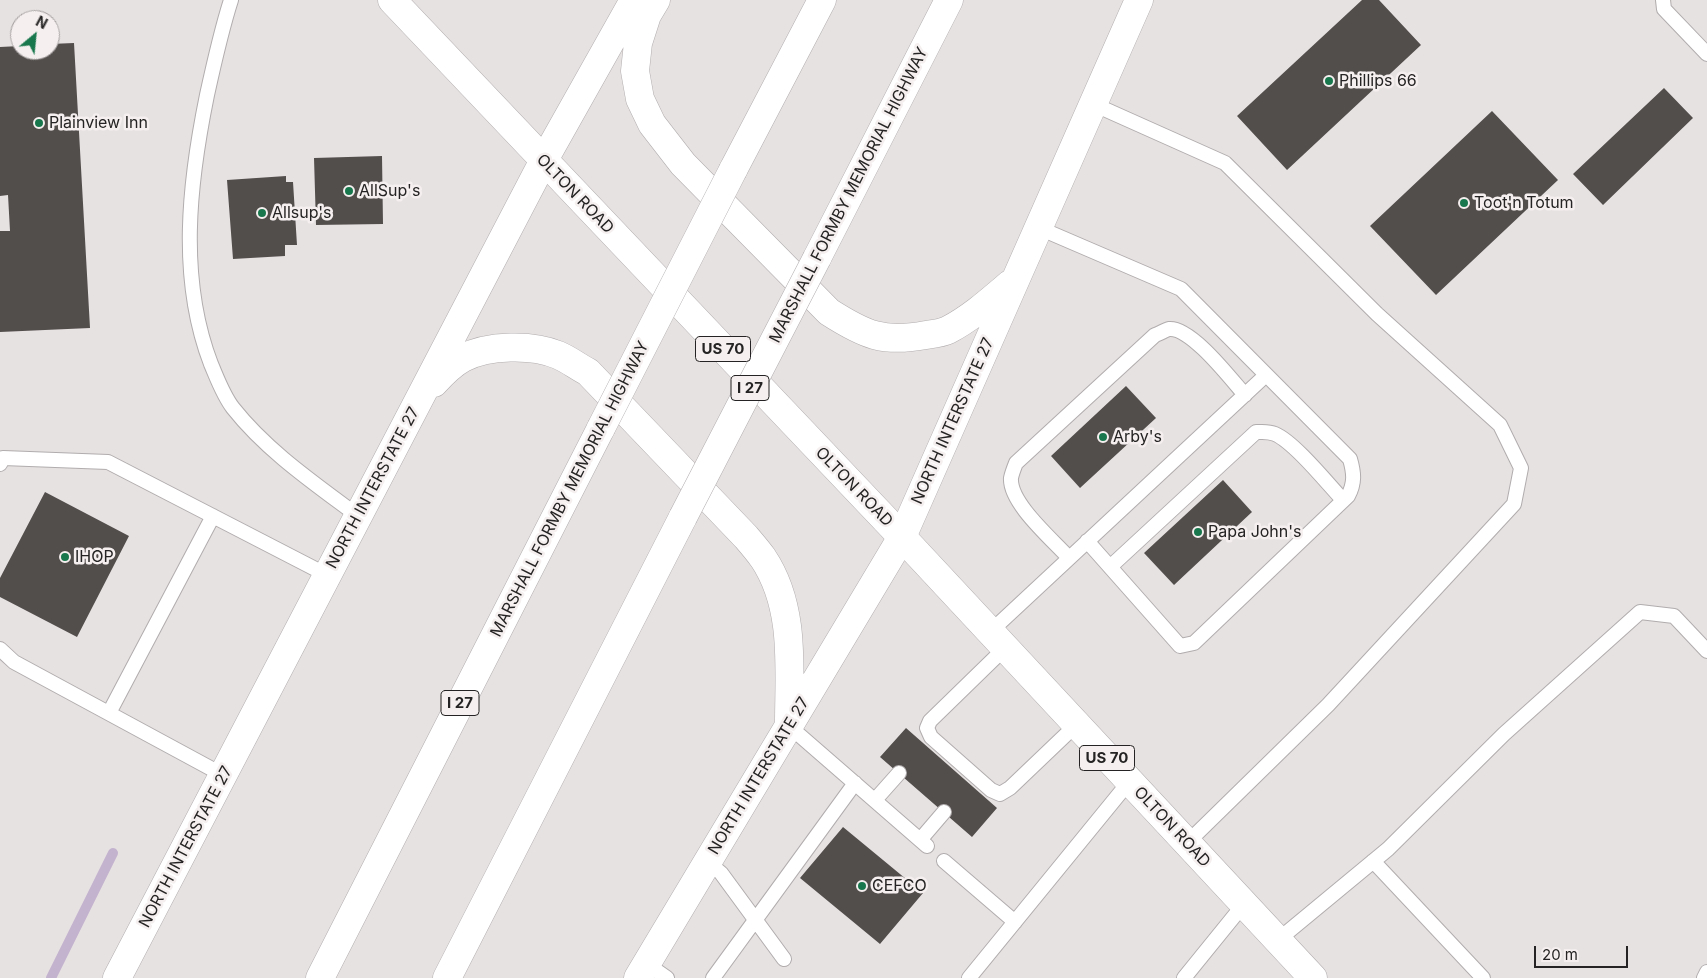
<!DOCTYPE html>
<style>
body{margin:0}
#map{position:relative;width:1707px;height:978px;overflow:hidden;background:#e7e2e2;font-family:Inter,sans-serif}
canvas{display:block}
.north{position:absolute;left:10px;top:10px;width:50px;height:50px;box-sizing:border-box;background:#f5efef;border:1px solid #a29d9d;border-radius:50%;rotate:28deg;font-size:14px;font-weight:700;line-height:20px;text-align:center;color:#252323}
.north::after{content:'';display:block;margin:auto;width:18px;height:22px;background:#19774d;clip-path:polygon(50% 0,100% 100%,50% 72%,0 100%)}
.scale{position:absolute;left:1534px;top:946px;width:94px;height:22px;box-sizing:border-box;border:2px solid #252323;border-top:0;padding-left:6px;font-size:15px;line-height:18px;white-space:nowrap;color:#252323;-webkit-text-stroke:4px #f5efef;paint-order:stroke}
</style>
<div id="map">
<canvas width="1707" height="978"></canvas>
<div class="north">N</div>
<div class="scale">20 m</div>
</div>
<script>
const c = document.querySelector('canvas').getContext('2d');
c.lineJoin = 'round';
function trace(path, color, width, dash) { c.strokeStyle = color; c.lineWidth = width; c.lineCap = dash ? 'butt' : 'round'; c.setLineDash(dash || []); c.stroke(path); }
function fill(path, color) { c.fillStyle = color; c.fill(path, 'evenodd'); }
function label(font, color, halo, rows, align = 'center') {
  c.font = font + ' Inter,sans-serif'; c.lineWidth = 5; c.setLineDash([]); c.textBaseline = 'middle'; c.strokeStyle = halo; c.fillStyle = color; for (const [text, x, y, turn = 0] of rows) {
    c.save(); c.translate(x, y); c.rotate((+turn || 0) * Math.PI / 180); c.textAlign = isNaN(turn) ? turn : align; if (halo) c.strokeText(text, 0, 0); c.fillText(text, 0, 0); c.restore();
  }
}
const stream = new Path2D(`
 M51 978 113 853`);
const building = new Path2D(`
 M1362 0H1379L1421 45 1287 170 1237 116Z
 M74 43 90 328 0 332V231H10L8 195 0 196V47L20 46V50H50V44Z
 M1664 88 1693 118 1603 205 1573 174Z
 M1492 111 1558 180 1436 295 1370 226Z
 M382 156 383 224 316 225 314 158Z
 M286 176V182H293L297 245H285V256L233 259 227 180Z
 M1126 386 1156 418 1080 488 1051 456Z
 M1223 480 1252 512 1174 585 1144 553Z
 M45 492 129 536 77 637 0 597V578Z
 M906 728 997 808 972 837 880 757Z
 M843 827 923 893 880 944 800 878Z`);
const lane = new Path2D(`
 M231 0C221 31 214 63 207 95 189 183 178 278 211 364 217 378 223 395 233 408 267 451 314 483 358 516
 M1663 0 1664 9 1707 54
 M1093 104 1225 163 1377 314 1500 425 1521 468 1514 504 1328 705 1187 843
 M1039 228 1181 289 1350 459C1354 473 1355 483 1348 496L1194 643 1180 646 1087 541
 M0 464 3 458 108 462 327 575
 M1069 558C1053 540 1009 503 1011 478 1012 473 1014 468 1016 463L1155 335C1159 334 1165 330 1169 329 1191 327 1230 378 1245 395
 M1110 567 1256 432C1263 432 1268 431 1275 434 1294 442 1328 484 1343 500
 M990 632 1266 375
 M1005 648 930 721 927 728 931 737 991 790 1000 794 1010 788 1076 725
 M0 649 14 662 223 775
 M109 713 213 516
 M789 726 927 846
 M875 800 899 773
 M920 840 944 812
 M944 861 1015 922
 M1373 861 1483 978
 M708 862 721 873 784 959
 M1278 940 1388 849 1504 734 1640 612 1674 616 1707 651
 M647 964 667 978
 M713 978 855 783
 M969 978 1129 782
 M1184 978 1244 904
 M1704 978 1707 972`);
const secondary = new Path2D(`
 M656 0 647 15 638 43 635 71 640 99 652 124 683 164 829 312C865 335 883 343 926 335 933 334 942 333 948 330 971 318 990 301 1010 284
 M434 383C443 373 452 364 463 358 488 345 532 344 558 355 568 359 578 367 588 372L746 537C752 544 758 551 763 558 796 607 789 669 789 724
 M117 978 544 160 634 0
 M638 978 902 537 1139 0`);
const primary = new Path2D(`
 M392 0 902 537 1313 978`);
const highway = new Path2D(`
 M733 170 822 0
 M817 258 949 0
 M320 978 601 428
 M447 978 683 517`);
const highwayBridge = new Path2D(`
 M601 428 733 170
 M683 517 817 258`);
const markers = [
 [1329,81,5,"#19774d"],
 [39,123,5,"#19774d"],
 [349,191,5,"#19774d"],
 [1464,203,5,"#19774d"],
 [262,213,5,"#19774d"],
 [1103,437,5,"#19774d"],
 [1198,532,5,"#19774d"],
 [65,557,5,"#19774d"],
 [862,886,5,"#19774d"]
];
const shields = [
 [723,349,55],
 [750,388,38],
 [460,703,38],
 [1107,758,55]
];
const shieldNames = [
 ["US 70",723,349],
 ["I 27",750,388],
 ["I 27",460,703],
 ["US 70",1107,758]
];
const poiNames = [
 ["Phillips 66",1339,81],
 ["Plainview Inn",49,123],
 ["AllSup's",359,191],
 ["Toot'n Totum",1474,203],
 ["Allsup's",272,213],
 ["Arby's",1113,437],
 ["Papa John's",1208,532],
 ["IHOP",75,557],
 ["CEFCO",872,886]
];
const streetNames = [
 ["OLTON ROAD",575,194,46],
 ["MARSHALL FORMBY MEMORIAL HIGHWAY",849,195,-63],
 ["NORTH INTERSTATE 27",953,421,-66],
 ["OLTON ROAD",854,487,46],
 ["NORTH INTERSTATE 27",373,488,-62],
 ["MARSHALL FORMBY MEMORIAL HIGHWAY",570,489,-63],
 ["NORTH INTERSTATE 27",759,776,-59],
 ["OLTON ROAD",1172,827,47],
 ["NORTH INTERSTATE 27",186,847,-62]
];
trace(stream, '#c4b3ce', 10);
fill(building, '#524e4c');
trace(lane, '#b1acad', 16);
trace(secondary, '#b1acad', 29);
trace(primary, '#b1acad', 29);
trace(highway, '#b1acad', 29);
trace(lane, '#fff', 14);
trace(secondary, '#fff', 28);
trace(primary, '#fff', 28);
trace(highway, '#fff', 28);
trace(highwayBridge, '#b1acad', 29, []);
trace(highwayBridge, '#fff', 28);
for (const [x, y, r, color] of markers) { const dot = new Path2D(); dot.arc(x, y, r, 0, 2 * Math.PI); c.fillStyle = color; c.fill(dot); trace(dot, '#f5efef', 2); }
for (const [x, y, w] of shields) { const box = new Path2D(); box.roundRect(x - w / 2, y - 12.5, w, 25, 4); c.fillStyle = '#f5efef'; c.fill(box); trace(box, '#252323', 1); }
label('bold 15px', '#252323', null, shieldNames);
label('16px', '#252323', '#f5efef', poiNames, 'left');
label('16px', '#252323', '#f5efef', streetNames);
</script>
